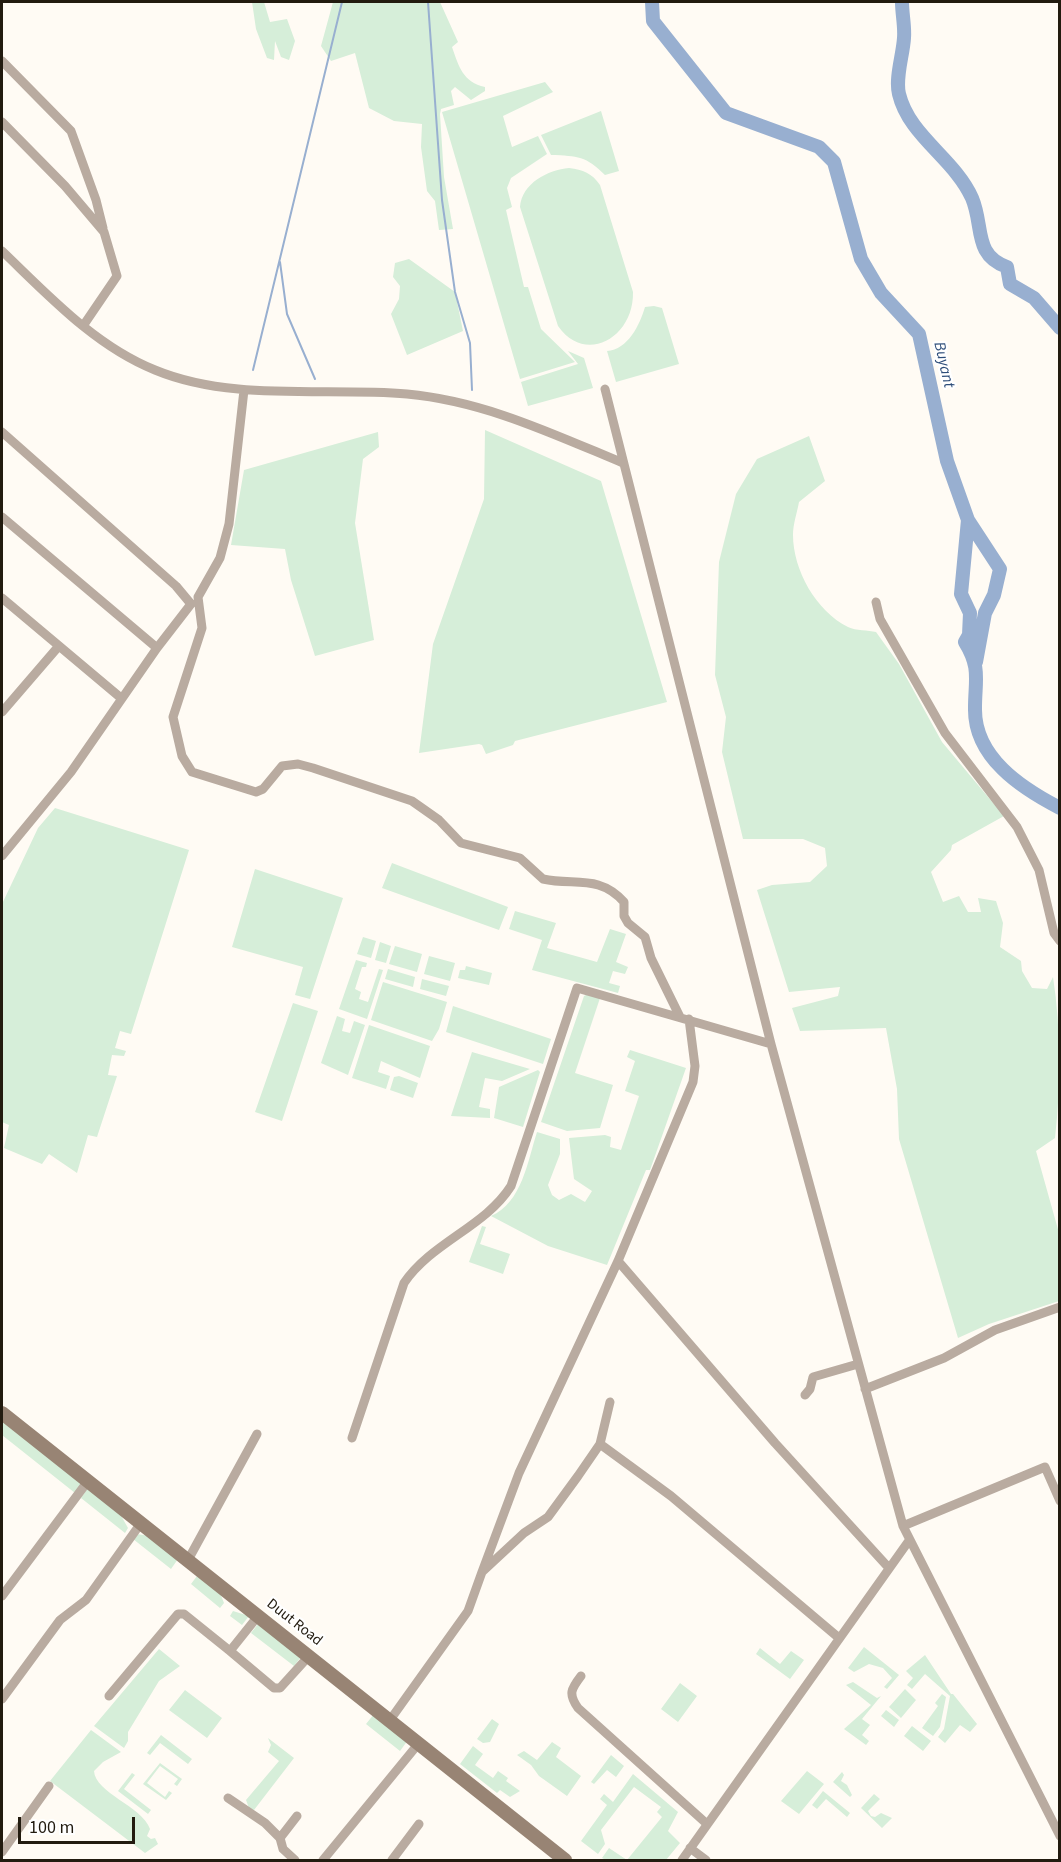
<!DOCTYPE html>
<style>
body{margin:0}
#map{position:relative;width:1061px;height:1862px;overflow:hidden;background:#fffbf4;font-family:"Source Sans 3",sans-serif}
canvas{display:block}
.frame{position:absolute;inset:0;border:3px solid #221b0f;pointer-events:none}
.scale{position:absolute;left:18px;top:1817px;width:117px;height:27px;box-sizing:border-box;border:3px solid #221b0f;border-top:0;padding-left:8px;font-size:18px;line-height:21px;white-space:nowrap;color:#221b0f;-webkit-text-stroke:4px #fff;paint-order:stroke}
</style>
<div id="map">
<canvas width="1061" height="1862"></canvas>
<div class="frame"></div>
<div class="scale">100 m</div>
</div>
<script>
const c = document.querySelector('canvas').getContext('2d');
c.lineJoin = 'round';
function fill(path, color) { c.fillStyle = color; c.fill(path, 'evenodd'); }
function trace(path, color, width, dash) { c.strokeStyle = color; c.lineWidth = width; c.lineCap = dash ? 'butt' : 'round'; c.setLineDash(dash || []); c.stroke(path); }
function label(font, color, halo, rows, align = 'center') {
  c.font = font + ' "Source Sans 3",sans-serif'; c.lineWidth = 4.5; c.setLineDash([]); c.textBaseline = 'middle'; c.strokeStyle = halo; c.fillStyle = color; for (const [text, x, y, turn = 0] of rows) {
    c.save(); c.translate(x, y); c.rotate((+turn || 0) * Math.PI / 180); c.textAlign = isNaN(turn) ? turn : align; if (halo) c.strokeText(text, 0, 0); c.fillText(text, 0, 0); c.restore();
  }
}
const green = new Path2D(`
 M252 2H264L270 22 287 19 295 41 289 60 281 57 275 41 274 60 267 58 256 29Z
 M333 2H440L458 42 452 47C459 67 463 82 485 87V91L471 100 455 87 451 91 454 105 441 109 440 114 444 177 453 229 439 230 435 201 427 191 421 147 422 124 394 121 369 108 355 53 331 61 321 46Z
 M545 82 553 92 503 116 512 147 538 136 547 154 511 178 507 188 512 207 506 210 524 287H528L541 329 575 362 520 379 442 112Z
 M601 111 619 171 605 175C586 156 578 156 551 155L541 135Z
 M569 168C583 170 592 173 600 185L633 292C634 338 585 365 558 326L520 207C522 183 548 170 569 168Z
 M409 259 455 292 463 331 407 355 391 314 399 299 400 286 393 277 395 263Z
 M654 306 662 308 679 364 616 382 607 351C628 350 640 324 645 307Z
 M568 351 584 358 593 388 528 406 521 382 578 364Z
 M485 430 601 481 667 702 515 741 513 745 486 754 482 745 479 744 419 753 433 644 484 499Z
 M378 432 379 447 363 459 355 523 374 640 315 656 291 580 285 549 231 545 244 470Z
 M809 436 825 481 799 502C797 513 793 524 793 535 793 570 816 611 848 627 856 631 868 630 876 632L899 664 942 742 1004 816 952 845 951 850 931 872 943 902 959 896 968 912H981L978 898 996 901 1003 923 1000 947 1021 961 1022 971 1032 988 1047 989 1053 977C1061 1028 1061 1087 1055 1138L1036 1151 1059 1233V1301L989 1324 958 1338 899 1139 897 1089 886 1028 800 1031 792 1008 838 996 840 987 789 992 757 890 772 885 810 882 827 866 825 848 803 839H743L722 752 726 717 715 675 719 562 736 494 757 459Z
 M55 808 189 850 131 1034 120 1031 115 1048 126 1051 124 1056 112 1055 108 1075 117 1076 97 1137 88 1135 77 1173 49 1154 42 1164 4 1148 9 1125 2 1122V904L38 828Z
 M392 863 508 907 499 930 382 888Z
 M255 869 343 898 310 999 295 995 303 967 232 947Z
 M515 911 556 923 547 948 597 962 610 929 626 934 616 962 628 967 625 974 613 971 609 983 620 986 618 993 532 970 542 940 509 929Z
 M363 937 376 941 371 958 357 954Z
 M380 942 391 946 386 963 375 960Z
 M395 946 422 954 417 972 389 964Z
 M429 956 455 963 450 981 424 974Z
 M356 960 367 963 366 967H362L355 989 361 992 359 999 368 1002 379 969 383 970 367 1019 339 1009Z
 M466 966 492 973 489 985 458 978 460 970H465Z
 M388 969 415 977 413 987 385 979Z
 M422 979 449 986 446 996 420 989Z
 M383 982 447 1002 439 1029 432 1041 371 1020Z
 M588 994 600 998 575 1073 613 1085 600 1128 567 1131 541 1122 584 996Z
 M293 1003 318 1011 282 1121 255 1112Z
 M453 1006 551 1039 543 1064 446 1032Z
 M337 1016 345 1019 342 1031 350 1033 354 1021 365 1025 348 1075 321 1063Z
 M369 1025 430 1046 420 1078 381 1061 378 1072 390 1076 386 1089 352 1078Z
 M630 1050 686 1068 650 1170H646L607 1265 548 1246 491 1216C522 1203 528 1160 537 1132L560 1139V1154L548 1185 552 1195 559 1200 571 1194 585 1202 592 1191 574 1179 569 1138 605 1135 611 1137 610 1147 621 1150 639 1096 625 1091 635 1061 627 1057Z
 M472 1052 530 1069 502 1081 485 1078 479 1107 490 1109V1118L451 1116Z
 M538 1070 540 1072 523 1127 494 1118 499 1087Z
 M399 1076 418 1083 413 1098 390 1090 394 1077Z
 M482 1226 486 1227 480 1244 510 1254 503 1274 469 1262Z
 M2 1421 82 1482 75 1493 2 1435Z
 M88 1488 119 1512 128 1528 125 1533 81 1498Z
 M137 1534 149 1536 178 1559 171 1569 133 1539Z
 M197 1576 220 1593 224 1603 220 1608 191 1584Z
 M233 1611 249 1616 242 1625 230 1616Z
 M258 1624 301 1657 294 1666 251 1633Z
 M864 1647 899 1675 887 1689 884 1687 892 1678 883 1668 869 1664 854 1672 848 1668Z
 M760 1648 780 1664 791 1651 804 1660 790 1679 756 1654Z
 M159 1649 180 1666 159 1681 128 1732V1741L124 1748 94 1726Z
 M925 1655 951 1694H953L977 1724 970 1732 960 1725 945 1743 938 1737 944 1729 950 1696 925 1674 912 1689 907 1685 913 1678 906 1671Z
 M853 1682 877 1698 881 1696 862 1719 870 1725 862 1735 869 1741 866 1745 844 1729 871 1705 846 1685Z
 M680 1683 697 1696 678 1722 661 1709Z
 M905 1689 916 1700 901 1718 889 1707Z
 M185 1690 222 1718 207 1738 169 1710Z
 M942 1694 946 1697 940 1727 933 1736 922 1728 938 1706 935 1703Z
 M886 1710 899 1720 894 1727 881 1716Z
 M374 1714 408 1740 400 1751 366 1724Z
 M492 1719 499 1724 490 1742 483 1743 477 1739Z
 M912 1726 931 1741 923 1751 904 1736Z
 M91 1730 121 1752 103 1762 94 1771C95 1793 142 1806 150 1829L147 1836 151 1839 155 1838 158 1844 145 1853 50 1781Z
 M161 1735 192 1759 188 1764 160 1743 150 1755 147 1753Z
 M268 1738 294 1758 254 1810 249 1808 246 1800 279 1761 268 1752 271 1745Z
 M552 1742 561 1748 556 1757 581 1776 567 1796 539 1776 531 1765 517 1755 524 1751 537 1760Z
 M473 1746 483 1754 475 1765 493 1778 498 1771 508 1778 506 1781 520 1791 510 1797 500 1790 497 1793 460 1764Z
 M611 1755 624 1766 616 1777 607 1770 594 1784 591 1782Z
 M160 1763 182 1779 177 1786 174 1784 178 1779 160 1766 147 1783 165 1797 169 1791 172 1793 166 1800 143 1784Z
 M807 1771 824 1784 799 1814 781 1801Z
 M842 1772 844 1775 841 1781 847 1785 852 1795 850 1797 833 1782Z
 M132 1773 135 1775 124 1789 151 1810 148 1814 118 1791Z
 M633 1774 678 1812 668 1831 680 1843 666 1860H606L602 1858 609 1848 627 1860 662 1817 657 1812 661 1807 634 1787 601 1830 605 1844 598 1854 581 1841 607 1805 600 1799 604 1794 613 1802Z
 M823 1791 850 1813 847 1817 826 1799 817 1809 812 1805Z
 M874 1794 880 1799 868 1811 871 1816 875 1817 881 1813 892 1818 882 1828 861 1808Z`);
const stream = new Path2D(`
 M428 2 442 200 455 292 470 343 472 390
 M280 262 287 314 315 379
 M253 370 342 2`);
const river = new Path2D(`
 M652 2 653 21 726 113 819 147 834 162 861 259 881 293 919 334 947 461 968 520 961 594 970 613 969 635 965 642C981 668 975 680 975 708 974 757 1021 788 1060 808
 M902 2C902 14 905 26 904 38 903 55 895 78 899 94 909 136 954 158 972 198 984 226 973 255 1007 267L1010 284 1034 298 1060 328
 M968 520 1000 569 994 595 985 613 976 662`);
const street = new Path2D(`
 M2 61 71 131 96 200 103 228
 M2 122 65 186 104 232 117 276 83 326
 M2 251C48 295 95 346 155 370 232 402 326 387 407 394 484 401 553 434 623 463
 M605 389 771 1044 903 1526 1060 1836
 M244 390 229 524 220 558 198 597 202 628 173 717 182 756 192 772 256 792 263 789 282 766 298 764 313 768 412 801 439 820 461 843 520 858 543 879C574 886 599 874 624 902V916L628 923 645 937 651 958 680 1017
 M2 432 176 586 191 604 157 648 71 772 2 856
 M2 517 157 648
 M2 598 121 698
 M876 602 880 619 945 733 1017 827 1039 870 1054 933 1060 941
 M2 712 58 647
 M618 1261 775 1443 888 1567
 M865 1389 944 1358 995 1330 1060 1307
 M805 1395 810 1389 813 1377 858 1364
 M352 1438 404 1283C432 1242 485 1227 511 1186L577 988 771 1044
 M600 1444 671 1496 839 1638
 M903 1526 1045 1467 1060 1501
 M188 1560 257 1434
 M482 1572 519 1473 618 1261 693 1082 695 1066 689 1019
 M2 1596 88 1481
 M258 1616 230 1651 274 1688H280L309 1656
 M581 1676C571 1689 568 1694 578 1708L707 1824
 M109 1696 178 1614H184L230 1651
 M2 1699 60 1620 86 1600 141 1523
 M390 1720 468 1611 482 1572 524 1533 548 1517 578 1476 600 1444 610 1402
 M228 1798 265 1823 280 1838
 M690 1848 706 1860
 M2 1852 49 1786
 M295 1860 283 1849 280 1838 297 1816
 M323 1860 419 1743
 M392 1860 419 1824
 M682 1860 908 1542`);
const secondary = new Path2D(`
 M2 1413 565 1860`);
const streetNames = [
 ["Duut Road",294,1623,38]
];
const waterNames = [
 ["Buyant",943,365,77]
];
fill(green, '#d6eed9');
trace(stream, '#98afd0', 2);
trace(river, '#98afd0', 14);
trace(street, '#b9aba0', 9);
trace(secondary, '#988474', 14);
label('15px', '#221b0f', '#fff', streetNames);
label('italic 16px', '#2d4d79', '#fff', waterNames);
</script>
